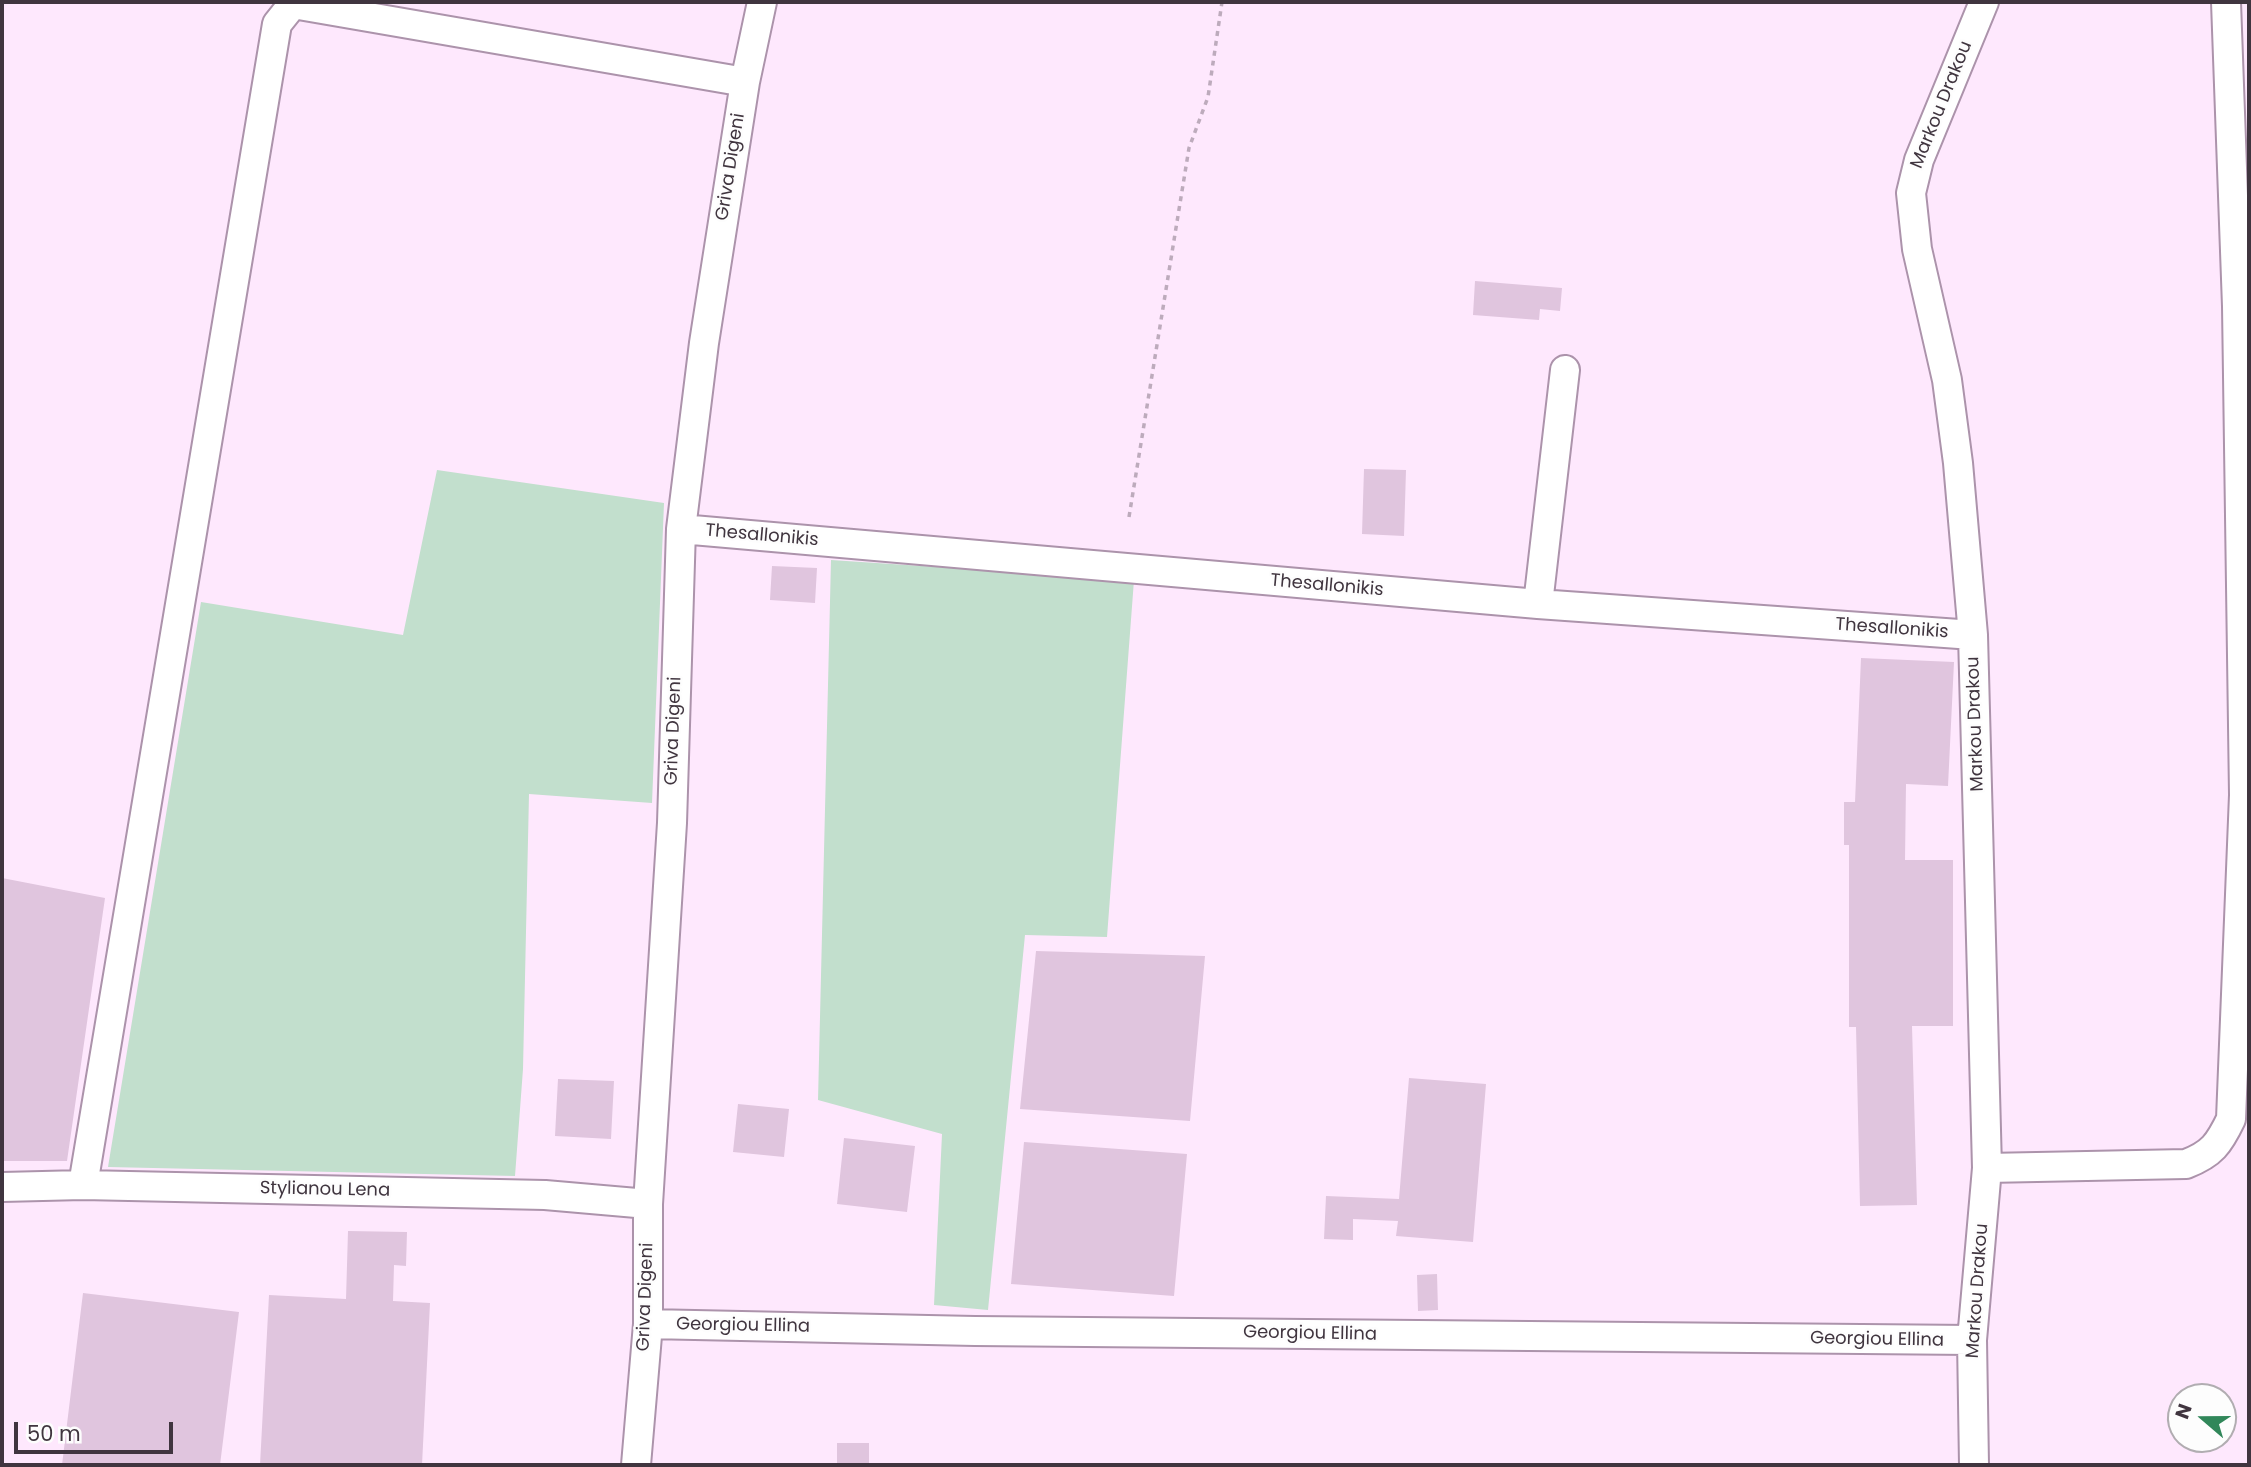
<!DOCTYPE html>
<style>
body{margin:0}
#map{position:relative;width:2251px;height:1467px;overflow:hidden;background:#fee8fd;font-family:Poppins,sans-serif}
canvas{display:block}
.frame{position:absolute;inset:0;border:4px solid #40353f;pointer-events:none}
.north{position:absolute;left:2167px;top:1383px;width:70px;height:70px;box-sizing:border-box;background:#fdfdfd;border:2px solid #b1adb1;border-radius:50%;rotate:290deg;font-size:19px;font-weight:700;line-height:28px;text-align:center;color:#40353f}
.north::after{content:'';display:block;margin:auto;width:24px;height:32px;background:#31875a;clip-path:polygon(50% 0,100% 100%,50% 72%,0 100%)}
.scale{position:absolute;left:14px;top:1422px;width:159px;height:32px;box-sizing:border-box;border:4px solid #40353f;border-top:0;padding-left:9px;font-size:21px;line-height:24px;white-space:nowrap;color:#40353f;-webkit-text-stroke:5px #fdfdfd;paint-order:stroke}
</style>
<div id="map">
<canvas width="2251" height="1467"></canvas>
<div class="frame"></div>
<div class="north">N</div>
<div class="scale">50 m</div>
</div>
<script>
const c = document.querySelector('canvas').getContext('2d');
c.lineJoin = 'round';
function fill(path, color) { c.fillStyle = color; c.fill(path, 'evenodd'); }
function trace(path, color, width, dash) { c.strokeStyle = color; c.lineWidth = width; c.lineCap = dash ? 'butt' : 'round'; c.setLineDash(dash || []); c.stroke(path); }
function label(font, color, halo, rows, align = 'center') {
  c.font = font + ' Poppins,sans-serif'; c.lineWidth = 5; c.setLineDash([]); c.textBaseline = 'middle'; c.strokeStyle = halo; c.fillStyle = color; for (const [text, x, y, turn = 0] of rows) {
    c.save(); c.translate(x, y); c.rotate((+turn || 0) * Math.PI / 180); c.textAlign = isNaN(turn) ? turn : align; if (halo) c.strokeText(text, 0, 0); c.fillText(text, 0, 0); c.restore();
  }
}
const green = new Path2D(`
 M437 470 664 503 652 803 529 794 523 1069 515 1176 108 1167 201 602 403 635Z
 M831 560 1134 580 1107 937 1025 935 988 1310 934 1305 942 1134 818 1100Z`);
const building = new Path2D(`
 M1475 281 1562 288 1560 311 1540 309 1539 320 1473 315Z
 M1364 469 1406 470 1404 536 1362 534Z
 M772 566 817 568 815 603 770 600Z
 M1861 658 1954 662 1948 786 1906 784 1905 860H1953V1026H1912L1917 1205 1860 1206 1856 1027H1849V845H1844V802H1855Z
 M2 878 105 898 67 1161H2Z
 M1036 951 1205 956 1190 1121 1020 1109Z
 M1409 1078 1486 1084 1473 1242 1396 1236 1398 1221 1353 1219V1240L1324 1239 1326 1196 1399 1199Z
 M558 1079 614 1081 611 1139 555 1136Z
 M738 1104 789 1109 784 1157 733 1152Z
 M844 1138 915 1146 907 1212 837 1204Z
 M1024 1142 1187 1154 1174 1296 1011 1284Z
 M348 1231 407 1232 406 1266 394 1265 393 1301 430 1303 422 1465H260L269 1295 346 1299Z
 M1437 1274 1438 1310 1418 1311 1417 1275Z
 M83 1293 239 1312 220 1465H62Z
 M837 1443H869V1465H837Z`);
const path = new Path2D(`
 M1129 517 1189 148 1208 97 1222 2`);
const minor = new Path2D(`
 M681 529 1538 604 1973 635
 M1538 604 1565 370
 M1987 1168 2186 1164C2212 1154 2219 1144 2231 1119L2244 795 2237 306 2226 2
 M83 1185 277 24 293 4 745 82
 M2 1187 83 1185 545 1195 648 1204
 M648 1324 975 1331 1972 1340
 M636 1465 648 1324V1204L672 823 681 529 704 343 745 82 762 2
 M1974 1465 1972 1340 1987 1168 1973 635 1958 463 1947 380 1917 249 1911 193 1919 160 1984 2`);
const streetNames = [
 ["Markou Drakou",1942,105,-68],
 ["Griva Digeni",731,167,-81],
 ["Thesallonikis",762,536,5],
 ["Thesallonikis",1327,586,5],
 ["Thesallonikis",1892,629,4],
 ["Markou Drakou",1976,724,-92],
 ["Griva Digeni",674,731,-88],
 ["Stylianou Lena",325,1190,1],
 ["Markou Drakou",1978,1291,-86],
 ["Griva Digeni",646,1297,-88],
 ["Georgiou Ellina",743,1326,1],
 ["Georgiou Ellina",1310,1334,1],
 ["Georgiou Ellina",1877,1340,1]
];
fill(green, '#c2dfcd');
fill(building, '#e0c5de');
trace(minor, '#ac93ab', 32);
trace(path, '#bdabbc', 3.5, [5, 5]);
trace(minor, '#fff', 28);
label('18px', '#40353f', '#fdfdfd', streetNames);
</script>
